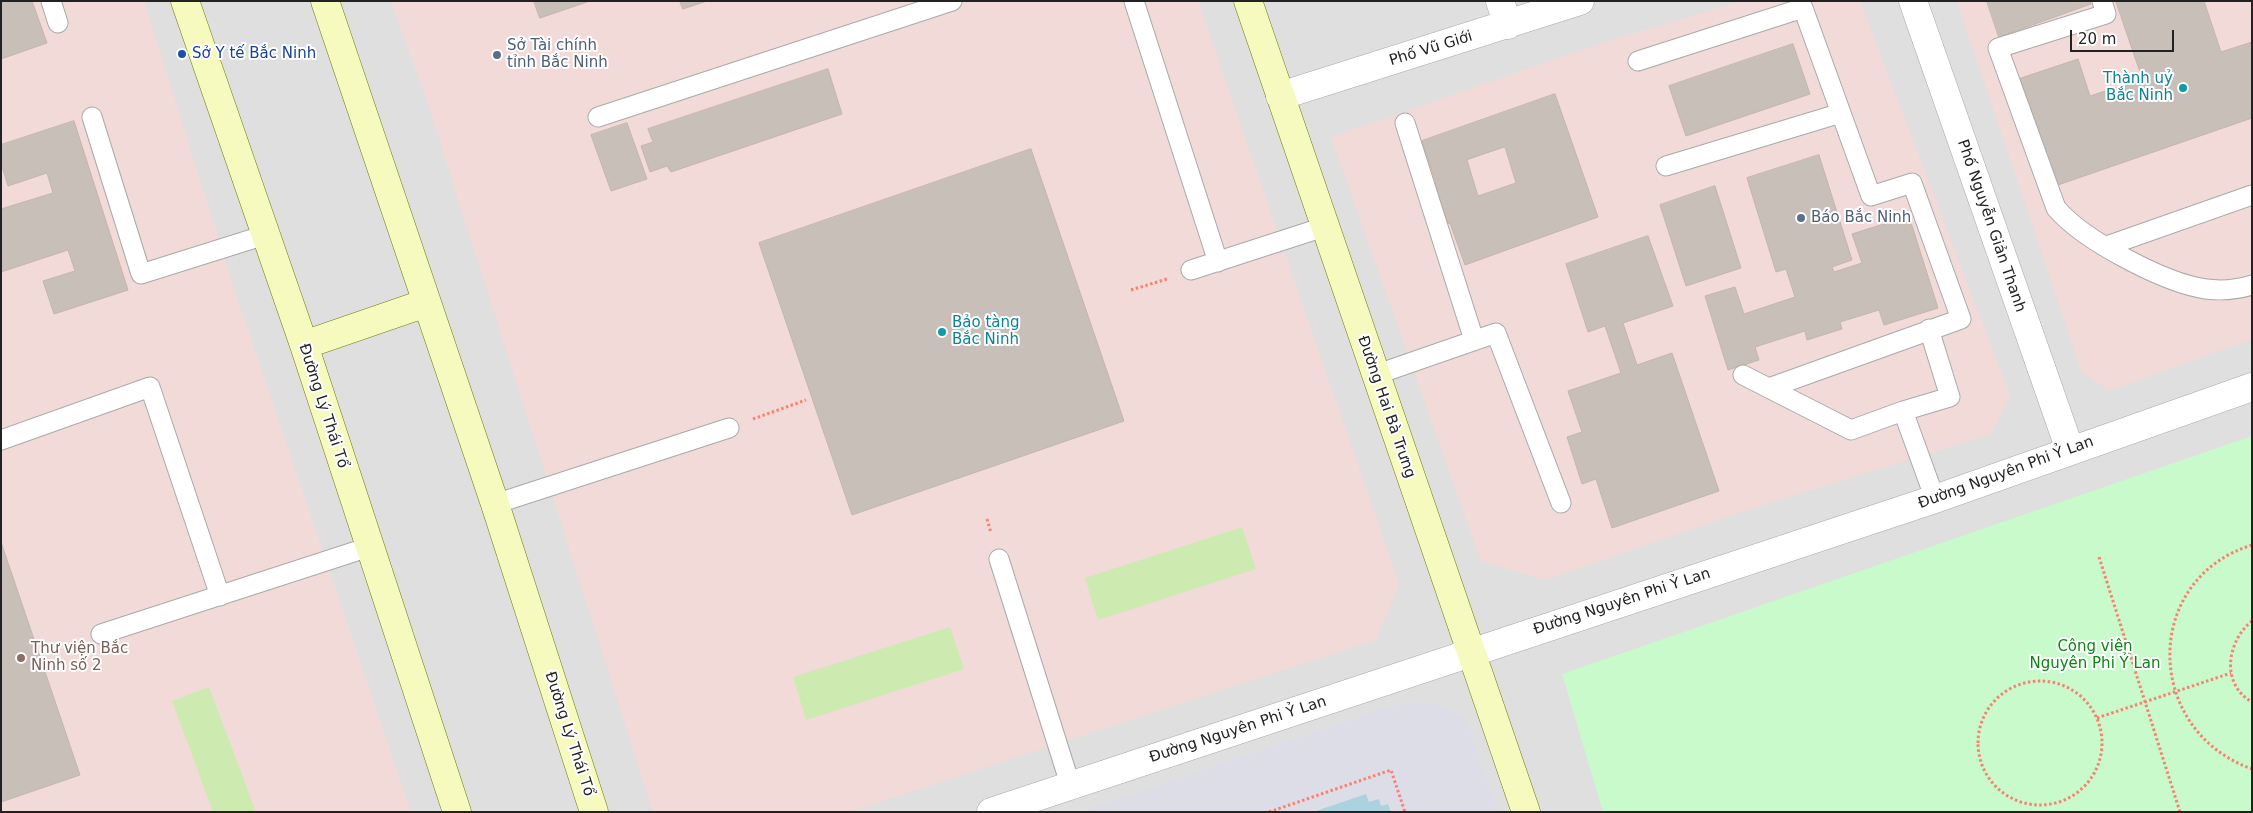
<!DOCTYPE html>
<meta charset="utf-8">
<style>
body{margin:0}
#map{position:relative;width:2253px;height:813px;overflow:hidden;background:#f2efe9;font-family:"DejaVu Sans",sans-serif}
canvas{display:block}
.frame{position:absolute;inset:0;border:2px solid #222;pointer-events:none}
.scale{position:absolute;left:2070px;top:30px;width:104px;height:22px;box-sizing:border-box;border:2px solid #222;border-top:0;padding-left:6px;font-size:15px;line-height:18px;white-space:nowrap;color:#222;-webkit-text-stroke:4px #fff;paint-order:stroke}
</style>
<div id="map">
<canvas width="2253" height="813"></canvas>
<div class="frame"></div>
<div class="scale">20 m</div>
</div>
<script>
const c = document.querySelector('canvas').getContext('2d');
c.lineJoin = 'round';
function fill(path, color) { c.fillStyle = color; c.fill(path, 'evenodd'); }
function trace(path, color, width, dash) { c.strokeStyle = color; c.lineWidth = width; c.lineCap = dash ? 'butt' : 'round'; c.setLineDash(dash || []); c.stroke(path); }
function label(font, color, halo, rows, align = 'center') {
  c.font = font + ' "DejaVu Sans",sans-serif'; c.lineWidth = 4; c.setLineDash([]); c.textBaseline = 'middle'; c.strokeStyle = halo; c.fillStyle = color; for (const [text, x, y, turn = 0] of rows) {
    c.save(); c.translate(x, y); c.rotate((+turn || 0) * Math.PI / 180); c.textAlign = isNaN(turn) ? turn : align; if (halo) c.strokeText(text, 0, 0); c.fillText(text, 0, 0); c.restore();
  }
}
const residential = new Path2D(`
 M1 1H2252V812H1Z`);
const commercial = new Path2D(`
 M1 1H144L235 291 411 812H1Z
 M391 1H1198L1399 584 1376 640 849 812H653L429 108Z
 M1742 1H1860L2010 395 1991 434 1748 510 1545 580 1481 561 1331 137 1605 42Z
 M1957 1H2252V339L2110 391 2082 373Z`);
const grass = new Path2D(`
 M1242 527 1256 569 1098 620 1085 578Z
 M950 627 964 669 806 720 793 677Z
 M209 687 256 812H213L172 701Z`);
const park = new Path2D(`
 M2252 436V812H1603L1562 674Z`);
const plaza = new Path2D(`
 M1412 702 1432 703 1449 708 1460 715 1469 725 1498 812H1391L1389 804 1381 806 1369 802 1366 794 1313 812H1080L1387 707Z`);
const water = new Path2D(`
 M1366 794 1369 802 1379 799 1381 806 1388 804 1391 812H1313Z`);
const building = new Path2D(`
 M1 1H32L47 43 1 59Z
 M534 1H590L540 18Z
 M680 1H707L683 9Z
 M1987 1H2090L2091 4 1999 37Z
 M2116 1H2204L2221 52 2252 42V118L2055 186 2018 79 2078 59 2090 96 2142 79Z
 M1793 44 1810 94 1686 136 1669 86Z
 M828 69 842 114 671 172 667 166 650 172 641 146 653 142 648 129Z
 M1555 94 1598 217 1465 265 1450 223 1441 226 1427 187 1436 183 1422 141ZM1505 147 1516 183 1478 196 1467 160Z
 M74 121 128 290 54 314 43 281 75 271 68 250 1 272V209L53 193 47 173 8 186 1 163V145Z
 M627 123 647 179 611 191 591 135Z
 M1031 149 1124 421 852 515 759 243Z
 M1819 155 1852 260 1832 267 1834 272 1862 263 1852 234 1909 216 1938 308 1884 325 1879 310 1840 322 1842 329 1807 340 1805 331 1755 347 1759 360 1728 370 1705 296 1735 287 1744 314 1795 297 1786 269 1776 272 1747 178Z
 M1715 186 1741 268 1686 286 1660 205Z
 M1648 236 1673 306 1623 323 1637 365 1672 353 1719 491 1612 528 1596 479 1582 484 1567 437 1582 432 1568 391 1621 373 1605 326 1588 332 1566 264Z
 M1 542 80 775 1 802Z`);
const path = new Path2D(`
 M1131 290 1167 279
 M753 419 806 400
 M987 519 991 533
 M2252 545C2142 579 2143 730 2252 769
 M2099 557 2180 812
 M2252 621C2227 641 2220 684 2252 702
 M1978 743a62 62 0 1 1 124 0a62 62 0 1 1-124 0Z
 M2097 718 2231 673
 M1269 812 1391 770 1405 812`);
const service = new Path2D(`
 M51 1 58 23
 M1134 1 1218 262
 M2102 1 2106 14 1998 48 2056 208C2083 240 2164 283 2206 289 2222 291 2236 290 2252 285
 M1638 61 1803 8 1871 196 1912 183 1961 319 1769 388
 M92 117 141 274 265 235
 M598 117 952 1
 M1405 123 1474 340
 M1666 166 1841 113
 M2107 246 2252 195
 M1191 270 1324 227
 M1375 375 1496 333 1561 503
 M1743 375 1851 430 1903 411 1935 499
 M1903 411 1950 397 1929 329
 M1 440 150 387 220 596
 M495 504 729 428
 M999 559 1070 784
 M101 634 369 547`);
const minor = new Path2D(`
 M1500 1 1508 25
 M1913 1 2070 450
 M1280 96 1580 1`);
const tertiary = new Path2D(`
 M991 812 1935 499 2252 387`);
const secondary = new Path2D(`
 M185 1 304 345 457 812
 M325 1 495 504 594 812
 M1248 1 1526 812
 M304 345 426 303`);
const markers = [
 [182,54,5,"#1a4fb4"],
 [497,55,5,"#5c6f8a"],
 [2183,88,5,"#0f9aa8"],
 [1801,218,5,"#5c6f8a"],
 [942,332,5,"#0f9aa8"],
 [21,658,5,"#8d6e63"]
];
const serviceNames = [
 ["Sở Tài chính",507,46],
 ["tỉnh Bắc Ninh",507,63],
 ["Báo Bắc Ninh",1811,218]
];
const streetNames = [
 ["Phố Vũ Giới",1431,49,-17],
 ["Phố Nguyễn Giản Thanh",1991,226,71],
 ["Đường Lý Thái Tổ",323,406,72],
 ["Đường Hai Bà Trưng",1386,407,71],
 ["Đường Nguyên Phi Ỷ Lan",2006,473,-20],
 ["Đường Nguyên Phi Ỷ Lan",1622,602,-18],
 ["Đường Nguyên Phi Ỷ Lan",1238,730,-18],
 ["Đường Lý Thái Tổ",569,734,72]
];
const transitNames = [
 ["Sở Y tế Bắc Ninh",192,54]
];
const cultureNames = [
 ["Thành uỷ",2173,79],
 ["Bắc Ninh",2173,96],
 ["Bảo tàng",952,323,"left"],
 ["Bắc Ninh",952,340,"left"]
];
const parkNames = [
 ["Công viên",2095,647],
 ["Nguyên Phi Ỷ Lan",2095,664]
];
const educationNames = [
 ["Thư viện Bắc",31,649],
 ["Ninh số 2",31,666]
];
fill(residential, '#e0dfdf');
fill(commercial, '#f2dad9');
fill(grass, '#cdebb0');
fill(park, '#c8facc');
fill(plaza, '#dddde8');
fill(water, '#aad3df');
fill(building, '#c7bfb8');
trace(building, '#c4b6ab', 1);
trace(service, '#a9a9a9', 21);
trace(minor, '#a9a9a9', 29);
trace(tertiary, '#a9a9a9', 29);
trace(secondary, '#707d05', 29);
trace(path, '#fa8072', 3, [2.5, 2.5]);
trace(service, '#fff', 19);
trace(minor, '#fff', 28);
trace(tertiary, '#fff', 28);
trace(secondary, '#f7fabf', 28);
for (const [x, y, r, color] of markers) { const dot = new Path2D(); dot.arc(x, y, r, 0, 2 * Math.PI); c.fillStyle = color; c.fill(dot); trace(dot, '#fff', 2); }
label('15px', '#4e5e75', '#fff', serviceNames, 'left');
label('15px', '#222', '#fff', streetNames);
label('15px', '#164399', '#fff', transitNames, 'left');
label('15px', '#0d838f', '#fff', cultureNames, 'right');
label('15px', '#0c8416', '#fff', parkNames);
label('15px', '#785e54', '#fff', educationNames, 'left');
</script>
